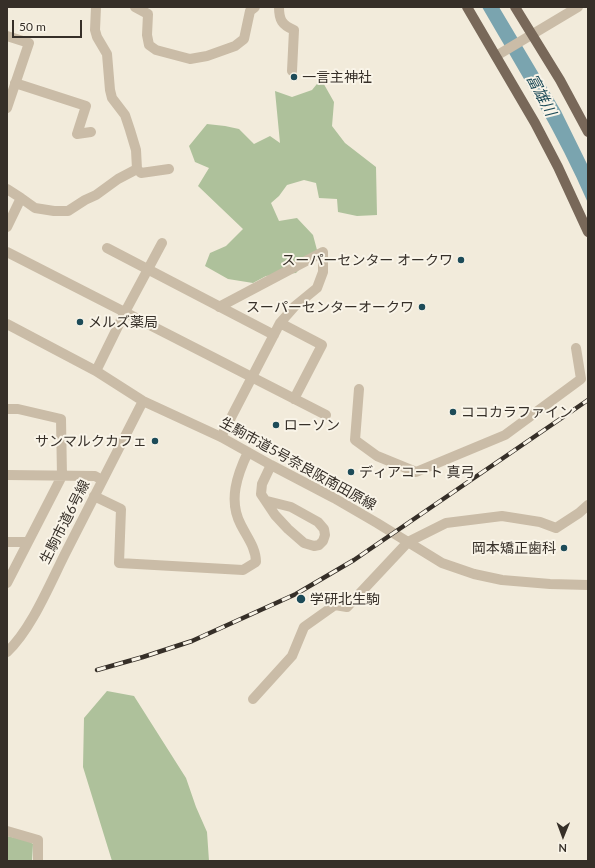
<!DOCTYPE html>
<meta charset="utf-8">
<style>
body{margin:0}
#map{position:relative;width:595px;height:868px;overflow:hidden;background:#f2ebdb;font-family:Lato,sans-serif}
canvas{display:block}
.frame{position:absolute;inset:0;border:8px solid #362f28;pointer-events:none}
.north{position:absolute;left:543px;top:816px;width:40px;height:40px;-webkit-text-stroke:3px #f9f4e8;paint-order:stroke;rotate:181deg;font-size:11px;font-weight:700;line-height:16px;text-align:center;color:#362f28}
.north::after{content:'';display:block;margin:auto;width:14px;height:18px;background:#362f28;clip-path:polygon(50% 0,100% 100%,50% 72%,0 100%)}
.scale{position:absolute;left:12px;top:20px;width:70px;height:18px;box-sizing:border-box;border:2px solid #362f28;border-top:0;padding-left:5px;font-size:12px;line-height:14px;white-space:nowrap;color:#362f28;-webkit-text-stroke:3px #f9f4e8;paint-order:stroke}
</style>
<div id="map">
<canvas width="595" height="868"></canvas>
<div class="frame"></div>
<div class="north">N</div>
<div class="scale">50 m</div>
</div>
<script>
const c = document.querySelector('canvas').getContext('2d');
c.lineJoin = 'round';
function fill(path, color) { c.fillStyle = color; c.fill(path, 'evenodd'); }
function trace(path, color, width, dash) { c.strokeStyle = color; c.lineWidth = width; c.lineCap = dash ? 'butt' : 'round'; c.setLineDash(dash || []); c.stroke(path); }
function label(font, color, halo, rows, align = 'center') {
  c.font = font + ' Lato,"Noto Sans JP",sans-serif'; c.lineWidth = 4; c.setLineDash([]); c.textBaseline = 'middle'; c.strokeStyle = halo; c.fillStyle = color; for (const [text, x, y, turn = 0] of rows) {
    c.save(); c.translate(x, y); c.rotate((+turn || 0) * Math.PI / 180); c.textAlign = isNaN(turn) ? turn : align; if (halo) c.strokeText(text, 0, 0); c.fillText(text, 0, 0); c.restore();
  }
}
const green = new Path2D(`
 M321 79 334 102 332 126 345 143 376 167 377 215 357 216 338 212 337 199 319 198 316 183 304 180 287 185 279 196 271 203 279 221 297 218 313 235 317 250 296 273 266 276 253 283 228 279 205 266 210 253 226 246 243 229 198 186 209 168 195 162 189 146 207 124 225 126 239 129 254 144 270 136 280 143 275 91 292 97 312 90Z
 M107 691 134 696 186 778 196 807 207 832 209 861H112L83 767 84 718Z
 M7 836 29 841 33 844 32 861H7Z`);
const water = new Path2D(`
 M482 7H499L561 111 588 166V203C559 135 519 71 482 7Z`);
const minor = new Path2D(`
 M96 7 95 30 97 37 107 54 110 90 112 98 125 115 130 130 136 150 137 169 141 173 169 169
 M135 7 148 14 147 35 149 45 156 50 190 59 207 56 235 46 244 39 250 11 255 7
 M279 7C279 20 282 25 294 30L292 71
 M7 36 29 43 7 108
 M496 56 578 7
 M15 83 86 106 77 134 91 132
 M7 189 21 198 35 208 54 211H68L85 200 96 195 118 179 137 169
 M7 227 21 198
 M107 248 274 335
 M7 252 326 415
 M219 307 323 252V272L317 288 295 306 280 323 221 437
 M280 323 322 345 294 399
 M7 324 96 371 143 401 221 437 271 465 334 498 377 523 442 563 474 574 502 580 550 584 588 585
 M96 371 125 312 162 243
 M359 389 355 440 377 456 416 472 505 435 581 379 576 348
 M7 409H18L61 419 62 476 7 583
 M7 475 95 476 102 480
 M94 496 121 509 119 563 243 570 256 562C256 548 247 537 241 525 228 501 237 475 248 452
 M267 501 291 507 318 522 324 529 325 535 323 541 319 545 314 546 304 543 288 529 275 515 261 494 262 484 271 465
 M7 542H28
 M7 652C32 629 51 581 67 550 92 500 118 451 143 401
 M253 699 292 656 304 627 335 605 347 607 408 542 446 523 502 516 540 522 556 528 579 513 588 505
 M7 831 38 840V861`);
const major = new Path2D(`
 M467 7 535 123 558 167 588 232
 M515 7 560 80 588 132`);
const rail = new Path2D(`
 M97 670 143 657 192 641 296 594 354 560 588 400`);
const markers = [
 [294,77,4,"#1d4b58"],
 [461,260,4,"#1d4b58"],
 [422,307,4,"#1d4b58"],
 [80,322,4,"#1d4b58"],
 [453,412,4,"#1d4b58"],
 [276,425,4,"#1d4b58"],
 [155,441,4,"#1d4b58"],
 [351,472,4,"#1d4b58"],
 [564,548,4,"#1d4b58"],
 [301,599,5,"#1d4b58"]
];
const poiNames = [
 ["一言主神社",302,77],
 ["スーパーセンター オークワ",453,260,"right"],
 ["スーパーセンターオークワ",414,307,"right"],
 ["メルズ薬局",88,322],
 ["ココカラファイン",461,412],
 ["ローソン",284,425],
 ["サンマルクカフェ",147,441,"right"],
 ["ディアコート 真弓",359,472],
 ["岡本矯正歯科",556,548,"right"],
 ["学研北生駒",310,599]
];
const streetNames = [
 ["生駒市道5号奈良阪南田原線",298,464,29],
 ["生駒市道6号線",65,522,-63]
];
const waterNames = [
 ["富雄川",541,95,62]
];
fill(green, '#aec19b');
fill(water, '#7aa4af');
trace(minor, '#cabca7', 10);
trace(major, '#786859', 10);
trace(rail, '#362f28', 4.5);
trace(rail, '#f9f4e8', 3, [9]);
for (const [x, y, r, color] of markers) { const dot = new Path2D(); dot.arc(x, y, r, 0, 2 * Math.PI); c.fillStyle = color; c.fill(dot); trace(dot, '#f9f4e8', 1.5); }
label('14px', '#362f28', '#f9f4e8', poiNames, 'left');
label('14px', '#362f28', '#f9f4e8', streetNames);
label('italic 15px', '#1d4b58', '#f9f4e8', waterNames);
</script>
